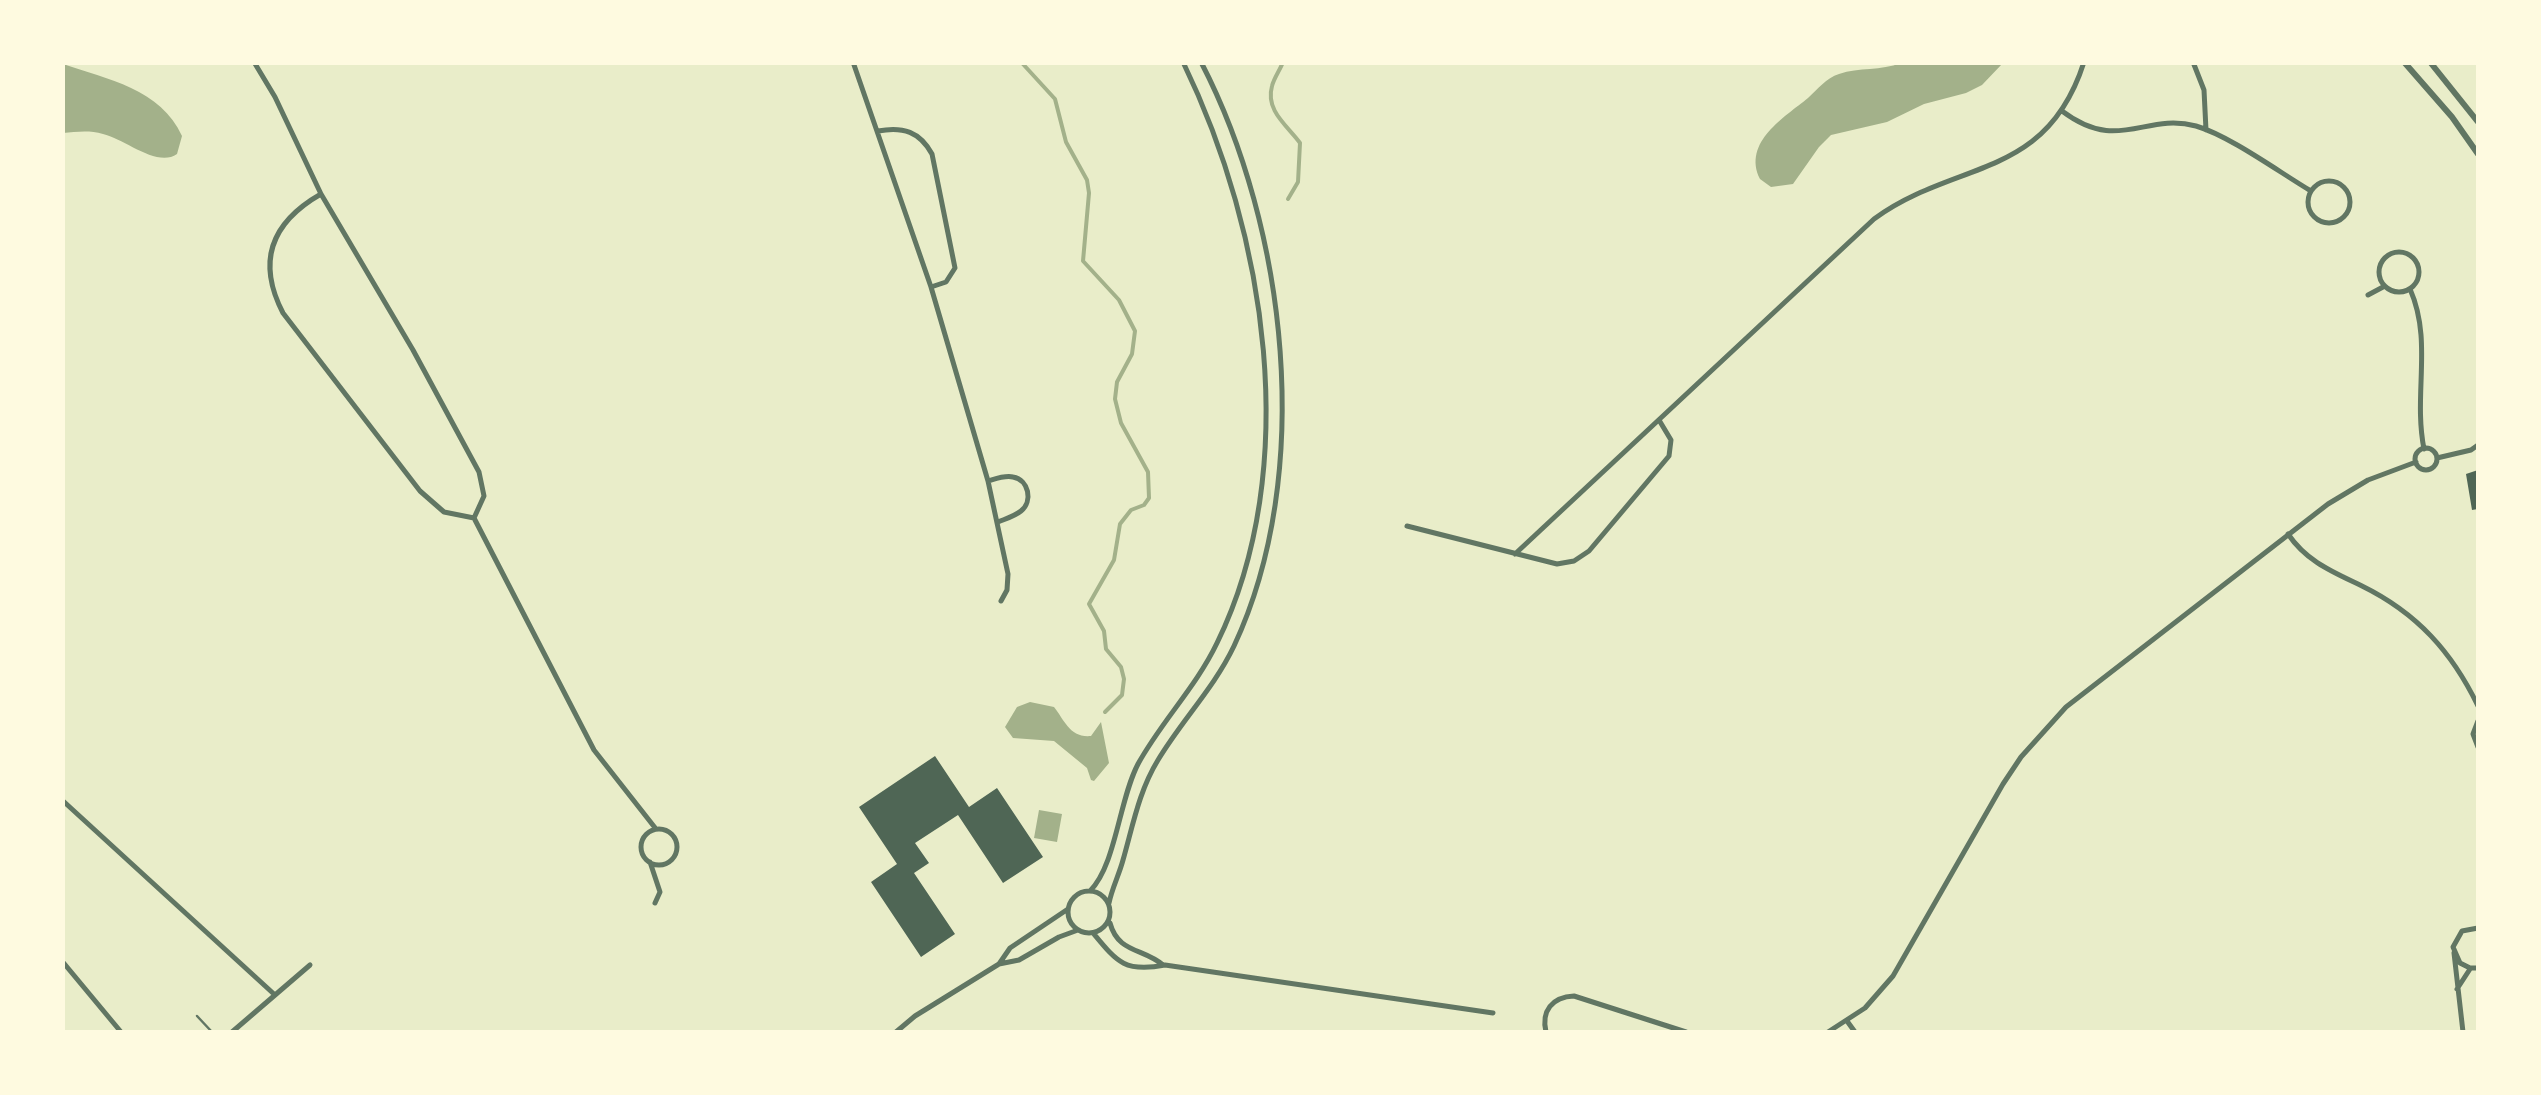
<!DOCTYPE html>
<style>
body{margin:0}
#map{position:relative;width:2541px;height:1095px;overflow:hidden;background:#e9edc9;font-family:Cabin,sans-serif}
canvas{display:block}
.frame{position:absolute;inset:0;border:65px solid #fefae0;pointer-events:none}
</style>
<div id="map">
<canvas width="2541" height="1095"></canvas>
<div class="frame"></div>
</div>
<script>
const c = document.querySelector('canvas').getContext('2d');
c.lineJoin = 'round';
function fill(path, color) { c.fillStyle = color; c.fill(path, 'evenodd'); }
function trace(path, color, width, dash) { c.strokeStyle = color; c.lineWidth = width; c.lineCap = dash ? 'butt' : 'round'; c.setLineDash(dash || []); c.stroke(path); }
const water = new Path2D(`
 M1901 63H2003L1982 85 1966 93 1924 104 1887 122 1831 135 1819 147 1793 184 1771 187 1760 179C1742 142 1785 117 1808 98 1818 89 1826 78 1839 74 1859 67 1881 71 1901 63Z
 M63 64C107 79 161 89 182 136L177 154C157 168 125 139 103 134 89 130 76 132 63 133Z
 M1030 702 1054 707C1065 721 1070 738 1091 736L1101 722 1109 763 1094 781 1091 780 1087 768 1054 741 1013 738 1005 727 1017 707Z
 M1039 810 1062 814 1057 842 1034 838Z`);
const stream = new Path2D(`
 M1283 62C1280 70 1274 78 1272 86 1265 111 1288 126 1300 143L1298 182 1288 199
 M1022 63 1055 99 1066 142 1087 180 1089 193 1083 261 1119 300 1135 331 1132 354 1117 382 1115 399 1121 423 1148 472 1149 498 1144 505 1131 510 1120 524 1114 560 1089 604 1104 631 1106 649 1121 667 1124 679 1122 695 1105 712`);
const building = new Path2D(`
 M2478 470V509L2472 510 2466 474Z
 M935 756 969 807 997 788 1043 857 1003 883 958 815 915 843 929 863 914 873 955 934 921 957 871 882 897 864 859 807Z`);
const service = new Path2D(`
 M197 1016 212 1032`);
const minor = new Path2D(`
 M254 62 275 97 321 194 413 350 479 472 484 496 474 518
 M853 62 931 287 988 481 1008 574 1007 590 1001 601
 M2193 62 2204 90 2206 130
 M2062 111C2119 154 2144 112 2196 126 2230 136 2279 172 2311 191
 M878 131C903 126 920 132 932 154L955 268 946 282 931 287
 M2308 202a21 21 0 1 1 42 0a21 21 0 1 1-42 0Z
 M321 194C272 222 256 261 283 313L420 491 444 512 474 518
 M2379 272a20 20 0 1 1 40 0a20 20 0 1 1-40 0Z
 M2410 289C2433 341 2413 394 2424 449
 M2368 295 2383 287
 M2415 459a11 11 0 1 1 22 0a11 11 0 1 1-22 0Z
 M2437 458 2471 450 2478 445
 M988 481C995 479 1005 475 1013 477 1029 480 1033 501 1021 511 1015 516 1005 519 998 522
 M474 518 594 750 656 829
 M1407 526 1557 564 1574 561 1589 551 1669 456 1671 440 1659 420
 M2288 534C2307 562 2333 572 2362 586 2417 613 2452 652 2478 706
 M1515 554 1874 219C1956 159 2046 181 2084 62
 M2478 721 2473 734 2478 747
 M62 800 275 995
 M641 847a18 18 0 1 1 36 0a18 18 0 1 1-36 0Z
 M650 862 660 892 655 903
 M1068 912a21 21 0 1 1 42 0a21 21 0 1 1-42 0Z
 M1090 891C1116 865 1119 800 1138 764 1161 722 1196 687 1217 643 1303 467 1266 233 1183 62
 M1109 903C1112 888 1119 875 1123 860 1133 825 1139 791 1158 760 1182 720 1214 688 1234 646 1315 473 1287 228 1201 62
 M1110 923C1118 953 1143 948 1163 965
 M2478 928 2462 931 2453 947 2460 963 2470 968H2478
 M1093 933C1117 962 1125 973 1165 965L1493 1013
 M2454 953 2463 1032
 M62 961 121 1032
 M999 964 1010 948 1068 909
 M2457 989 2470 969
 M1847 1021 1855 1032
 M232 1032 310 965
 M896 1032 915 1016 999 964 1019 960 1059 937 1078 930
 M1546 1032C1541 1011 1552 997 1574 996L1686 1032
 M1828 1032 1865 1008 1893 976 2003 784 2021 757 2066 707 2328 504 2368 480 2416 462`);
const tertiary = new Path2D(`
 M2404 62 2452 117 2478 154
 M2430 62 2478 122`);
fill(water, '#a3b18a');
trace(stream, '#a3b18a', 4);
fill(building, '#4f6655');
trace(service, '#617663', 2.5);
trace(minor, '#617663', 5);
trace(tertiary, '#617663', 6);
</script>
